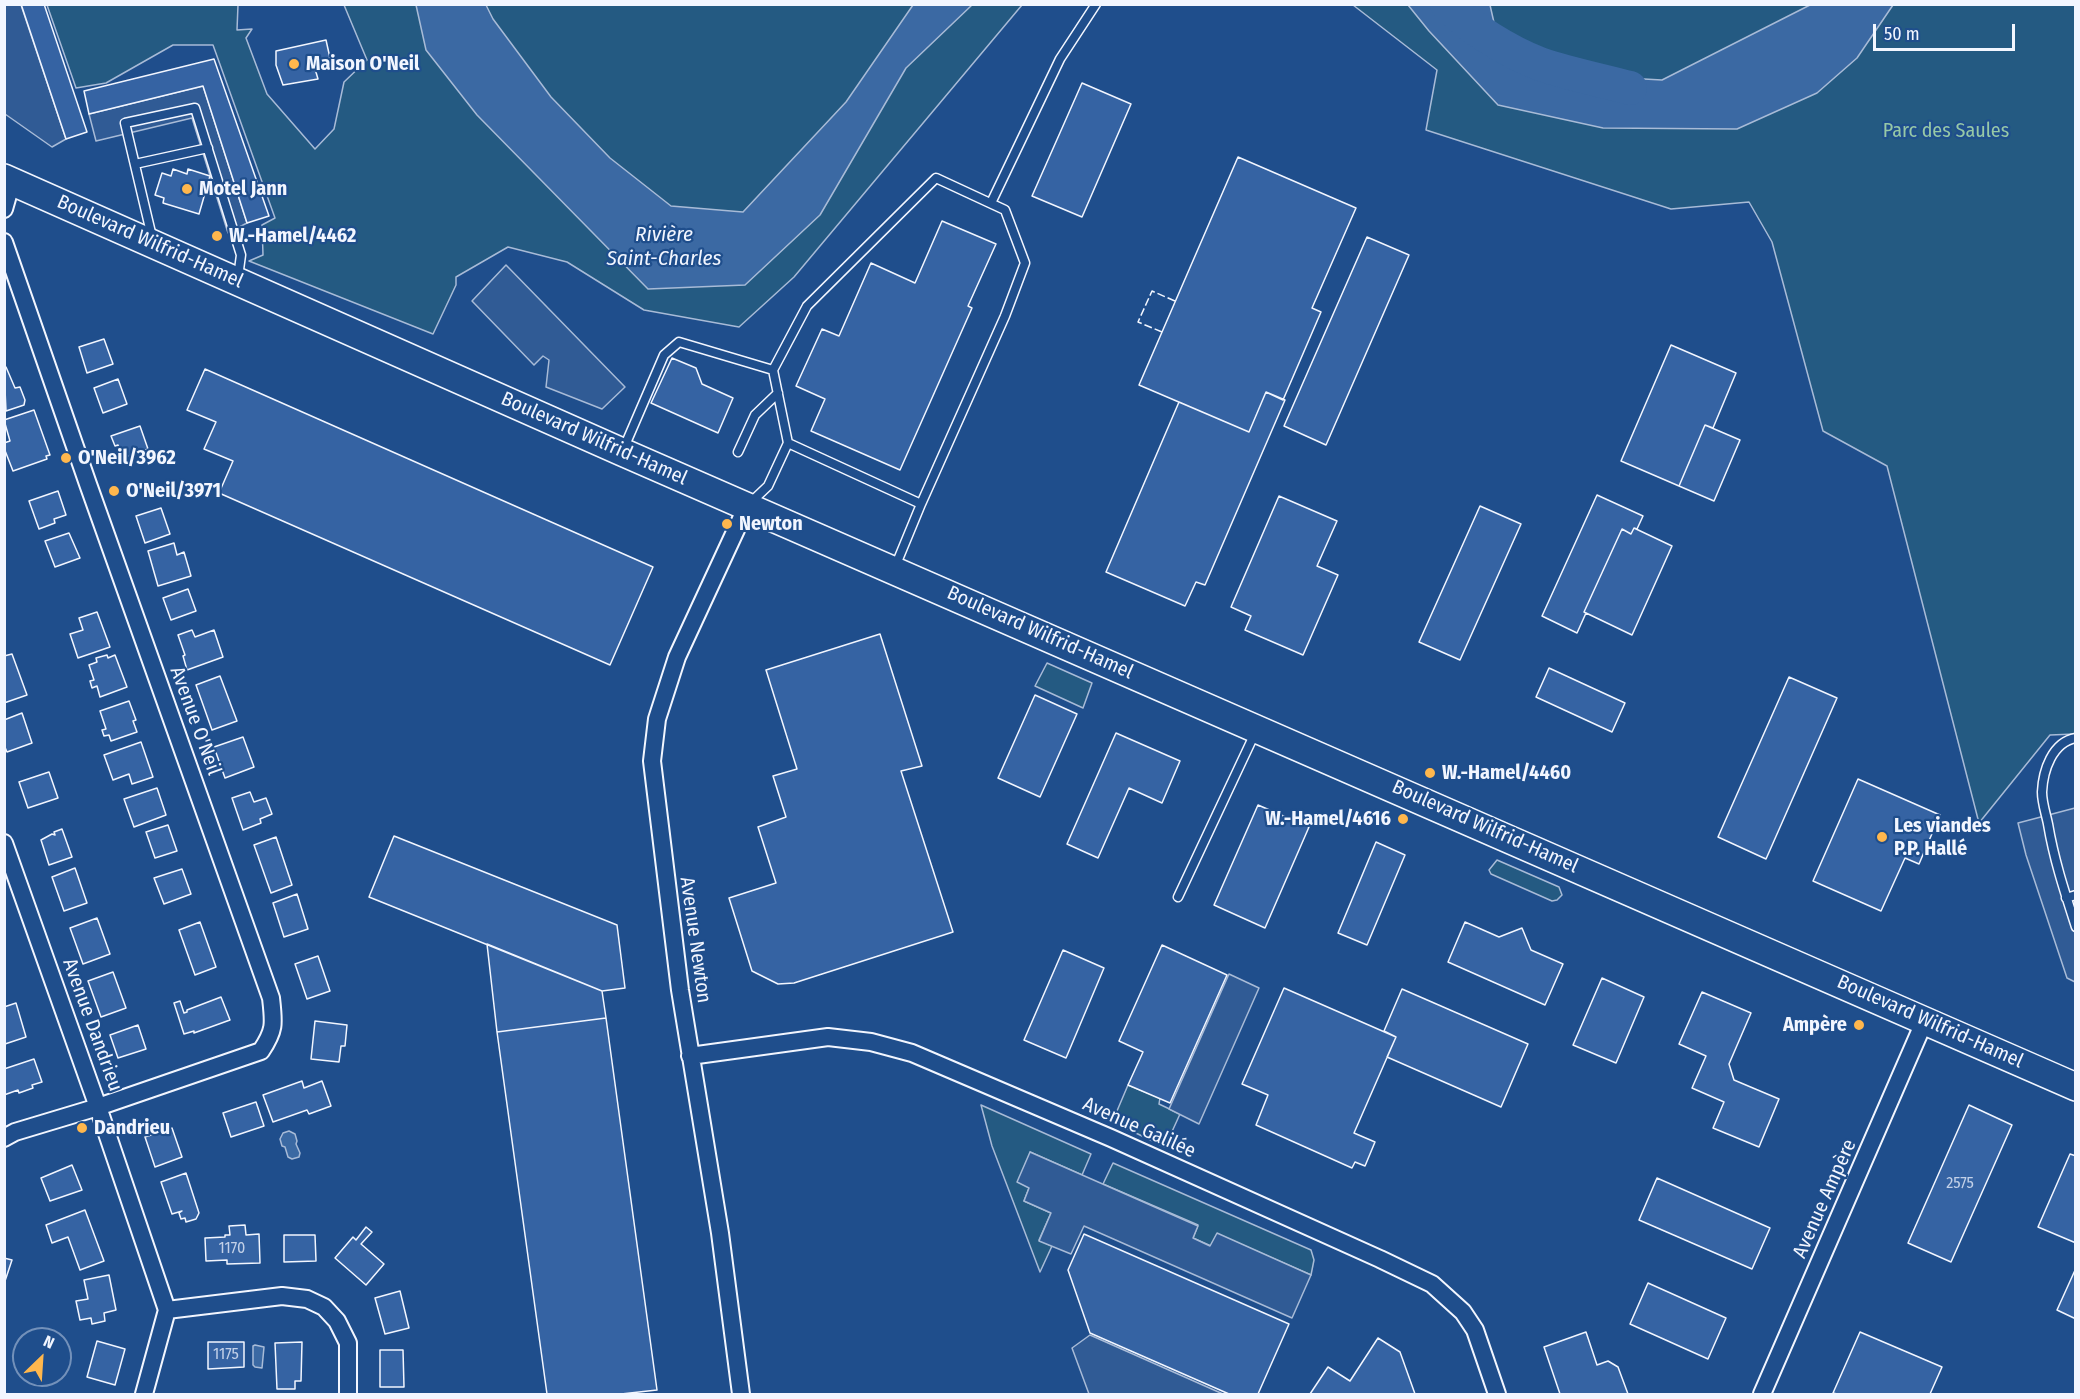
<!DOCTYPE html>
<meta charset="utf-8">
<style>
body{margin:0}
#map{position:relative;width:2080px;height:1399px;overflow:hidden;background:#1f4e8c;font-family:"Fira Sans Condensed",sans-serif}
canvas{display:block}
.frame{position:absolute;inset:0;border:6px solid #f2f6ff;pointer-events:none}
.north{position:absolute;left:12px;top:1327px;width:60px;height:60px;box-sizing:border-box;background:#1f4e8c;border:2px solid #7391ba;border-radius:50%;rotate:25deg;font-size:16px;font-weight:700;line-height:24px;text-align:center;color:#f2f6ff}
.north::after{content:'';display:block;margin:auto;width:21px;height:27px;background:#ffb74d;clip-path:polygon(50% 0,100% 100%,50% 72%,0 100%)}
.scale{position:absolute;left:1873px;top:24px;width:142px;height:27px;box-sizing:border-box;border:3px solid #f2f6ff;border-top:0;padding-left:8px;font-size:18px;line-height:21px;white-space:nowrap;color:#f2f6ff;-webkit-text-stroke:4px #1f4e8c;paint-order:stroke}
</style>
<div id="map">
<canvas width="2080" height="1399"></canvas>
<div class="frame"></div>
<div class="north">N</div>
<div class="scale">50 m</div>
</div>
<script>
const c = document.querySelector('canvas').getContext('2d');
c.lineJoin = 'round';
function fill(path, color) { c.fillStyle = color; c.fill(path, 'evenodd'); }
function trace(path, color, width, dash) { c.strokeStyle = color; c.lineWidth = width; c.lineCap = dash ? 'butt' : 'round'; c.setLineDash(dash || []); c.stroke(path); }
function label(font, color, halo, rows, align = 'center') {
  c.font = font + ' "Fira Sans Condensed",sans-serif'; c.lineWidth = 4.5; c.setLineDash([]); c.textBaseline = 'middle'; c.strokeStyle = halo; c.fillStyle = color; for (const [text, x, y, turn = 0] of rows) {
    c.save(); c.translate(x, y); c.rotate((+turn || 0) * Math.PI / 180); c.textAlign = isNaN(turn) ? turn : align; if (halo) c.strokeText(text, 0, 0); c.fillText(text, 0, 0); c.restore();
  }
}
const green = new Path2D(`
 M47 5H238L237 30 252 29 246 38 267 94 315 149 334 129 344 82 367 60 344 5H1022L794 277 739 327 644 310 567 262 508 247 456 277V285L433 334 249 261 263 255 262 225 275 218 213 45H173L106 83 76 88Z
 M1353 5H2075V734L2050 735 1979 823 1887 466 1823 431 1772 242 1749 202 1671 209 1426 130 1437 70Z
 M1047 663 1092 683 1083 708 1035 686Z
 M1497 860 1559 887 1562 895 1557 900 1552 901 1491 874 1489 870Z
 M1128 1085 1160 1098 1159 1104 1180 1114 1165 1147 1117 1124 1114 1118Z
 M981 1105 1091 1154 1082 1175 1030 1152 1029 1188 1024 1201 1051 1213 1039 1240 1052 1246 1040 1272 992 1146Z
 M1113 1163 1311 1250 1314 1260 1311 1275 1217 1234 1211 1246 1193 1238 1198 1225 1103 1184Z`);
const parking = new Path2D(`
 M5 4 21 5 66 139 52 147 5 114Z
 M203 86 247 223 228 233 192 118 96 141 89 114Z
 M506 265 625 387 602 409 546 387 549 360 543 356 534 365 472 301Z
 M2075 808V982L2067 978 2026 855 2018 823Z
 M1229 974 1259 988 1199 1124 1169 1109Z
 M1030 1152 1198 1226 1193 1238 1210 1246 1217 1233 1311 1275 1292 1318 1084 1226 1071 1254 1039 1241 1051 1213 1024 1201 1029 1188 1017 1182Z
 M1090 1335 1223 1394H1089L1072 1348Z`);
const water = new Path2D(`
 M416 5H486L493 19 551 97 610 158 671 206 743 212 846 102 913 5H972L906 68 820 215 745 285 648 289 477 115 426 50Z
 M1408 5H1490L1500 49 1572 75 1662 80 1810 5H1893L1857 58 1817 93 1737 129 1603 128 1498 105 1429 31Z
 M289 1131 295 1134 297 1141 296 1144 300 1153 299 1157 292 1159 288 1157 285 1147 282 1146 280 1139 283 1133Z
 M255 1345 264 1347 262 1368 255 1367 253 1365V1346Z`);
const river = new Path2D(`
 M1447 4C1469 28 1509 52 1540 64 1569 74 1600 80 1630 88`);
const building = new Path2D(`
 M21 4H44L87 132 66 139Z
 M326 40 330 58 313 62 318 79 283 85 276 65V51Z
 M214 59 269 216 247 223 203 86 89 114 84 91Z
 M1082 83 1131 104 1082 217 1032 196Z
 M1238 157 1356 208 1312 308 1321 312 1283 400 1266 392 1249 432 1139 385Z
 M173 169 187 174 188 169 210 176 199 214 163 203 164 198 155 195 162 173 171 176Z
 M942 221 996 244 968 306 972 308 900 470 811 431 825 399 796 386 822 329 839 336 871 263 915 283Z
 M1367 237 1409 255 1326 445 1284 426Z
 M104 339 113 364 87 373 79 347Z
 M1671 345 1736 373 1713 428 1705 425 1679 486 1621 461Z
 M672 358 696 368 702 384 733 398 718 433 651 403Z
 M6 367 15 388 20 387 25 400 24 405 6 411 4 368Z
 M205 369 653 567 610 665 219 493 233 461 204 449 216 422 187 410Z
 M118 379 127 404 103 413 94 388Z
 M1266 392 1285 400 1205 585 1196 582 1185 606 1106 572 1179 402 1249 432Z
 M34 410 50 455 46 456 47 459 13 471 4 448V443L10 441 4 420Z
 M1705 425 1740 440 1714 501 1679 486Z
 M140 426 148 449 123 458 118 445 115 446 111 436Z
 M58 491 66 515 54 519 55 523 39 529 29 501Z
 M1597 495 1643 516 1637 529 1634 528 1631 534 1622 529 1584 612 1586 613 1577 633 1542 616Z
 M1279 496 1337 521 1317 566 1338 575 1303 655 1245 630 1251 616 1231 607Z
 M1480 506 1521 524 1460 660 1419 642Z
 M161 508 170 534 145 543 136 516Z
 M1634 528 1672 546 1632 635 1584 612 1622 529 1631 534Z
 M69 533 80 558 55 567 45 541Z
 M174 543 177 555 184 552 191 576 158 586 148 551Z
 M188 589 196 611 171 620 163 598Z
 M97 612 110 647 78 658 70 634 83 630 79 618Z
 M192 630 195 637 214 630 223 657 187 670 183 656 185 655 178 635Z
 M880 634 922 766 901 771 953 932 794 983 778 984 752 971 729 898 776 883 758 827 786 817 773 776 797 769 766 670Z
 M12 654 27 695 4 703V656Z
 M107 655 108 658 115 655 127 687 100 697 97 686 92 688 90 681 94 680 89 665 97 662 96 658Z
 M1549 668 1625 703 1612 732 1536 697Z
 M220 676 237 721 212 730 196 685Z
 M1789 677 1837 698 1766 859 1718 837Z
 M1035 695 1077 714 1040 797 998 778Z
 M129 701 136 720 133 721 137 732 111 741 109 735 104 736 102 730 106 729 100 711Z
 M22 713 32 743 7 752 4 745V720Z
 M1116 733 1180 761 1162 803 1129 788 1098 858 1067 844Z
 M243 737 254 767 225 778 214 747Z
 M141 742 153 777 132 784 129 774 113 780 104 755Z
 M49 772 58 798 28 808 19 782Z
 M1858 779 1940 815 1919 864 1905 858 1881 911 1813 881Z
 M157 788 166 815 134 827 124 799Z
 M250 792 254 802 266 798 272 814 260 819 261 823 243 830 232 798Z
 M1258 805 1309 827 1265 928 1214 905Z
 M168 825 177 851 155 858 146 832Z
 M62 829 72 857 49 865 41 840 52 834 55 835 54 832Z
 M394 836 617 925 625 988 602 991 369 897Z
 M276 837 292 885 271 893 254 845Z
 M1376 842 1405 855 1367 945 1338 933Z
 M75 868 87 903 64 911 52 877Z
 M182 869 191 894 164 904 154 878Z
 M297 894 308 929 284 937 273 903Z
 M97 918 110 954 83 964 70 928Z
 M200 922 216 967 195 975 179 930Z
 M1465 922 1499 937 1522 928 1531 950 1563 964 1545 1005 1448 962Z
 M487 944 602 991 606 1018 497 1032Z
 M1162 945 1227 975 1170 1103 1128 1085 1143 1052 1119 1041Z
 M1063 950 1104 968 1066 1058 1024 1040Z
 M318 956 330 991 307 999 295 964Z
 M113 972 126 1008 101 1017 88 981Z
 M1602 978 1644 997 1616 1063 1573 1045Z
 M1284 988 1396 1037 1354 1133 1375 1142 1365 1166 1355 1162 1352 1168 1256 1125 1268 1095 1242 1084Z
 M1402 989 1528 1044 1501 1107 1387 1057 1396 1037 1384 1031Z
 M1702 992 1751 1013 1729 1064 1734 1080 1779 1099 1759 1147 1713 1128 1724 1102 1692 1088 1706 1056 1679 1044Z
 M221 997 230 1020 194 1033V1031L184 1034 174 1003 180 1001 184 1013 187 1012V1010Z
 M16 1003 26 1037 5 1044 4 1007Z
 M606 1018 657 1390 621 1394H547L497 1032Z
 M315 1021 347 1025 345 1046H341L339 1062 311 1059Z
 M138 1025 146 1049 118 1058 110 1035Z
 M34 1059 42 1082 32 1085 33 1088 19 1093 18 1090 4 1095V1069Z
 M302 1081 304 1088 322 1081 331 1106 309 1114 307 1110 273 1122 263 1095Z
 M256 1102 264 1126 231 1137 223 1113Z
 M1969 1105 2012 1125 1951 1262 1908 1243Z
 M172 1128 182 1157 155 1167 145 1137Z
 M2070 1154 2076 1156V1243L2038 1227Z
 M72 1165 82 1190 50 1201 41 1178Z
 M186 1173 199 1213 196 1219 186 1222 185 1218 181 1219 179 1213 182 1211 172 1214 161 1182Z
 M1657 1178 1770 1228 1752 1269 1639 1220Z
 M85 1210 104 1261 80 1270 68 1237 52 1243 46 1225Z
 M245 1225 246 1235 259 1234 260 1263 227 1264V1260L206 1261 205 1238 225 1237V1235H230L229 1226Z
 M366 1227 372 1232 361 1244 384 1264 366 1285 335 1258 353 1237 356 1240Z
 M1084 1234 1289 1324 1258 1394H1229L1090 1333 1068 1270Z
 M284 1235H315L316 1261 284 1262Z
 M4 1258 12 1260 4 1284Z
 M2076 1268V1319L2057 1310Z
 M109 1275 116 1310 104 1313 105 1321 92 1324 91 1318 80 1320 76 1301 88 1299 84 1280Z
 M1648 1283 1726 1318 1708 1359 1630 1324Z
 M400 1291 409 1328 385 1334 375 1298Z
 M1586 1332 1597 1365 1608 1361 1618 1367 1628 1394H1560L1544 1347Z
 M1860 1332 1942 1367 1930 1394H1837L1833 1393Z
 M1378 1338 1400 1352 1415 1394H1310L1328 1367 1350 1381Z
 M97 1341 125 1349 115 1385 87 1377Z
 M208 1342H244V1367L208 1369Z
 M302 1342 301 1381H295V1389H277L275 1343Z
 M380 1350H403L404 1387H380Z`);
const service = new Path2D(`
 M135 164 208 148
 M991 203 1060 59 1096 4
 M152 237 125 123 195 108 241 255 238 277
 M788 443 773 370 807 306 936 178 1005 210 1025 263 1005 316 921 504
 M623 450 664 355 679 342 773 370
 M738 452 755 415 778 393
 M749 504 768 486 788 443 921 504 895 567
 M2076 738C2052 742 2043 771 2042 792 2042 803 2046 814 2048 824 2054 860 2065 893 2076 927
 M1178 897 1256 731
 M2066 898 2076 895`);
const minor = new Path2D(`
 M4 209 12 181
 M4 242 88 484 271 998C274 1024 275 1030 261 1051L98 1107 15 1132 4 1138
 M4 843 98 1107 167 1310 144 1394
 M690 1056 828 1037 871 1042 912 1053 1111 1138 1380 1259 1432 1284 1463 1312 1475 1330 1497 1394
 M167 1310 282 1296 307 1299 324 1307 337 1321 348 1343V1394
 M741 1394 720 1233 680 990 652 761 657 719 677 657 747 506
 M1762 1394 1925 1020`);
const primary = new Path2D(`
 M4 178 622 452 2076 1087`);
const fence = new Path2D(`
 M1162 332 1138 322 1152 291 1175 301`);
const markers = [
 [294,64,6,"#ffb74d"],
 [187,189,6,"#ffb74d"],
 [217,236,6,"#ffb74d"],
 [66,458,6,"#ffb74d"],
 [114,491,6,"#ffb74d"],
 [727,524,6,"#ffb74d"],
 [1430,773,6,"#ffb74d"],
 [1403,819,6,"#ffb74d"],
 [1882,837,6,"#ffb74d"],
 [1859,1025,6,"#ffb74d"],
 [82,1128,6,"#ffb74d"]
];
const numberNames = [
 ["2575",1960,1184],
 ["1170",232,1249],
 ["1175",226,1355]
];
const poiNames = [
 ["Maison O'Neil",306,64],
 ["Motel Jann",199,189],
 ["W.-Hamel/4462",229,236],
 ["O'Neil/3962",78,458],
 ["O'Neil/3971",126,491],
 ["Newton",739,524],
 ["W.-Hamel/4460",1442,773],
 ["W.-Hamel/4616",1391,819,"right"],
 ["Les viandes",1894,826],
 ["P.P. Hallé",1894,849],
 ["Ampère",1847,1025,"right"],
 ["Dandrieu",94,1128]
];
const parkNames = [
 ["Parc des Saules",1946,131]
];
const streetNames = [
 ["Boulevard Wilfrid-Hamel",150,242,24],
 ["Boulevard Wilfrid-Hamel",594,439,24],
 ["Boulevard Wilfrid-Hamel",1040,633,24],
 ["Avenue O'Neil",195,721,70],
 ["Boulevard Wilfrid-Hamel",1485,827,24],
 ["Avenue Newton",695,940,82],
 ["Boulevard Wilfrid-Hamel",1930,1022,24],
 ["Avenue Dandrieu",92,1025,70],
 ["Avenue Galilée",1139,1128,24],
 ["Avenue Ampère",1825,1199,-66]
];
const waterNames = [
 ["Rivière",664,235],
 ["Saint-Charles",664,259]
];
fill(green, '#245a82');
trace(green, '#a8bbd7', 1.5);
fill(parking, '#305b95');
trace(parking, '#a8bbd7', 1.5);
fill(water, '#3b69a3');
trace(water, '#a8bbd7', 1.5);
trace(river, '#3b69a3', 34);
fill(building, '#3563a3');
trace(building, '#f2f6ff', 1.5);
trace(service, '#f2f6ff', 11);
trace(minor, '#f2f6ff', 20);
trace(primary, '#f2f6ff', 30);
trace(service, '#1f4e8c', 8);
trace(minor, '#1f4e8c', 16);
trace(primary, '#1f4e8c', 27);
trace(fence, '#f2f6ff', 1.5, [8, 3]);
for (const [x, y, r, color] of markers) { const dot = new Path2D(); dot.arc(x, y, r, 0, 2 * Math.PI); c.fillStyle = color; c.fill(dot); trace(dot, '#1f4e8c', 2); }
label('16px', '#c3d1e8', null, numberNames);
label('bold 20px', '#f2f6ff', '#1f4e8c', poiNames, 'left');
label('20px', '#97c8a6', '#1f4e8c', parkNames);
label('20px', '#f2f6ff', '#1f4e8c', streetNames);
label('italic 21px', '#f2f6ff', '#1f4e8c', waterNames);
</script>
